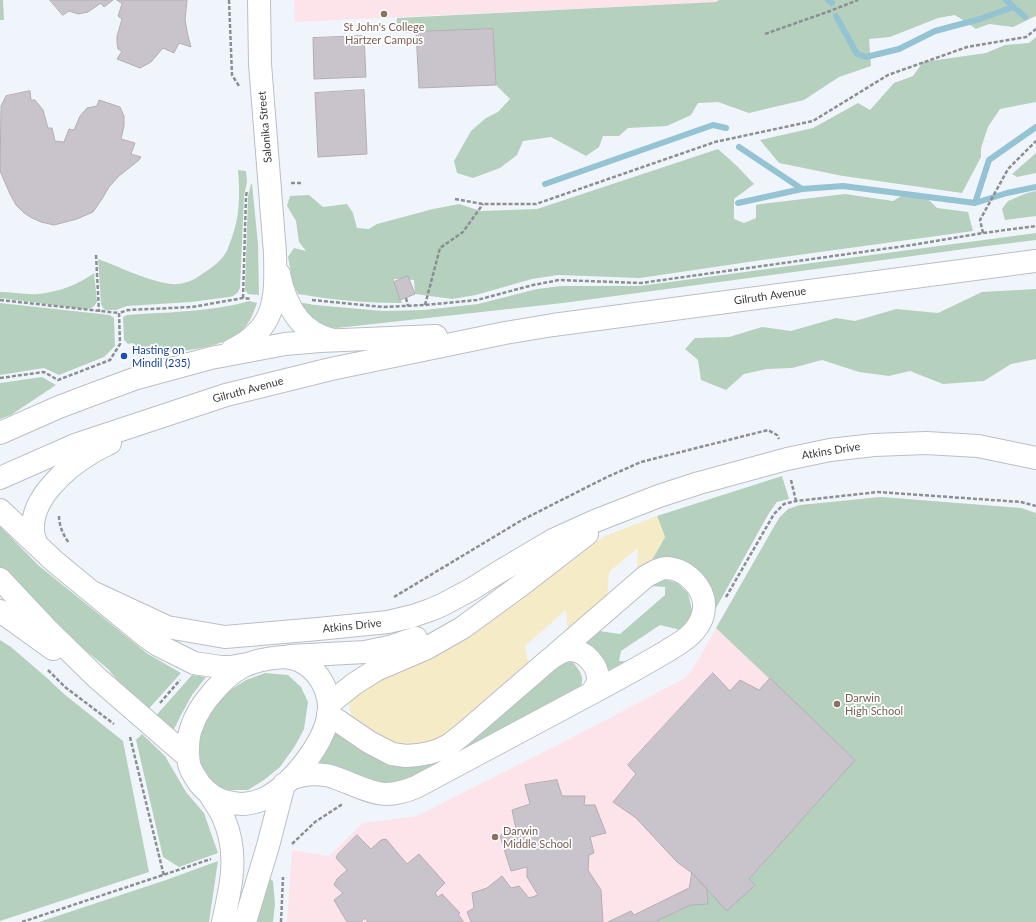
<!DOCTYPE html>
<style>
body{margin:0}
canvas{display:block;background:#f0f5fc}
</style>
<canvas width="1036" height="922"></canvas>
<script>
const c = document.querySelector('canvas').getContext('2d');
c.lineJoin = 'round';
function fill(path, color) { c.fillStyle = color; c.fill(path, 'evenodd'); }
function trace(path, color, width, dash) { c.strokeStyle = color; c.lineWidth = width; c.lineCap = dash ? 'butt' : 'round'; c.setLineDash(dash || []); c.stroke(path); }
function label(font, color, halo, rows, align = 'center') {
  c.font = font + ' Lato,sans-serif'; c.lineWidth = 3.5; c.setLineDash([]); c.textBaseline = 'middle'; c.strokeStyle = halo; c.fillStyle = color; for (const [text, x, y, turn = 0] of rows) {
    c.save(); c.translate(x, y); c.rotate((+turn || 0) * Math.PI / 180); c.textAlign = isNaN(turn) ? turn : align; if (halo) c.strokeText(text, 0, 0); c.fillText(text, 0, 0); c.restore();
  }
}
const education = new Path2D(`
 M294 0H719L716 2 295 22Z
 M881 497 1021 508 1036 513V922H287L292 850 329 856 363 823 417 816 587 730 687 677 698 660 779 518 788 509 800 505Z`);
const green = new Path2D(`
 M0 0H3L4 20H0Z
 M719 0H1036V16L1013 27 989 24 976 29 955 15 938 18 890 37 869 39 871 66 839 77 804 100 749 113 718 102 698 103 691 115 667 126 628 128 619 136H603L599 147 586 156 551 137 523 141 517 155 500 168 473 178 457 173 454 161 471 131 486 118 498 112 510 99 496 85 493 29 403 33 396 25 397 18 716 2Z
 M1036 37V102L1000 109 988 127 981 148V157L962 193 843 176 779 163 760 140 813 128 858 103 870 110 894 83 913 76 923 62 986 53 1005 45 1029 43Z
 M718 149 737 166 754 184 734 199V219L744 223 756 218V205L761 204 845 194 893 201 903 195H917L930 201 937 208 968 212 973 231 762 260 640 278 558 275 532 279 476 295 452 299 415 294 414 280 394 279V282L402 303C367 303 332 300 298 294L293 284 288 257 294 248 306 251 299 242 296 221 287 206 290 196 309 195 323 207 347 204 353 213 357 228 369 229 377 224 433 209 459 204 481 211 537 209Z
 M1036 153V173L1017 177 1012 174Z
 M238 170 246 171 247 182 244 196 240 288C238 293 235 296 229 297L191 302 127 306 116 310H105L103 308 101 304 98 259C120 267 148 281 171 284 182 285 193 281 202 274 210 269 220 262 225 254 228 250 229 244 231 240 240 217 240 194 238 170Z
 M251 184H252L258 244 259 295 248 294 245 290 248 196Z
 M1036 191V216L1005 220 1002 209 1008 201 1027 193Z
 M1036 233V240L987 246 563 303 337 328 322 327 309 322 297 302 315 305 383 311 424 310 478 304 537 289 561 286H640Z
 M94 273 97 302C93 308 91 309 85 309L0 298V292C12 292 26 295 38 294 58 292 78 285 94 273Z
 M1036 289V359L1011 364 984 381 943 384 910 371 889 376 859 372 822 360 792 368 767 369 744 374 726 390 701 380 698 360 685 349 695 338 729 337 762 327 791 331 836 318 855 321 896 309 938 313 982 292Z
 M249 301 257 303C253 314 249 326 238 334 211 353 169 350 137 356L133 343 128 344 124 340 123 317 127 315C167 312 211 312 249 301Z
 M0 303 110 315 114 318 115 346 104 357 59 375 44 368 0 375Z
 M42 377 56 385 11 415 0 419V383Z
 M782 476 789 499 777 502 769 513 711 617V601L650 563 665 537 657 516Z
 M881 497 1021 508 1036 513V922H659L658 920 691 905 708 904 707 889 727 910 755 885 749 879 855 760 716 628 779 518 788 509 800 505Z
 M0 526 38 565 148 654 181 673 145 713 108 669 42 614 0 570Z
 M664 579 677 583 688 593 692 610 688 624 681 630 660 625 621 651 619 661 633 662 604 679 578 643 593 630 620 634 665 595V587L650 586Z
 M0 640 11 647 47 678 64 694 123 741 149 872 0 921Z
 M562 660 573 662C581 673 585 676 580 690L395 788 318 765 337 729Z
 M265 673 288 675 301 687 308 702 304 729 295 746 280 767 264 780 248 790H228L215 785 202 772 197 754 202 730 212 710 229 691 246 680Z
 M192 675 206 677 192 695 181 715 172 733 152 720Z
 M142 734 165 756 186 792 204 813 218 853 179 867 163 857 136 740Z
 M218 861 209 922H39L166 880Z
 M265 875 273 881 275 904 273 922H255Z`);
const sand = new Path2D(`
 M657 516 665 537 650 563 637 570 638 548 609 572 607 599 568 633 566 610 525 646 529 668 454 733 429 746H391L355 720 349 710 350 698 605 536Z`);
const stream = new Path2D(`
 M828 0 832 3
 M1006 0 1025 17
 M836 16 857 54 866 57 899 49 935 31 980 19 1013 7
 M739 147 802 189
 M545 184 713 125 726 128
 M738 203 802 189 843 186 975 203 1007 193 1036 187
 M975 203 989 160 1036 127`);
const building = new Path2D(`
 M50 0H113L104 7 101 3 88 12 78 14 69 11 63 15Z
 M117 0H187L185 20 188 36 191 47 179 43 174 53 163 48 151 62 140 68 117 59 122 51 118 49 117 43V36L122 19 118 16 122 4Z
 M493 29 496 85 419 88 416 32Z
 M364 36 366 77 314 79 313 38Z
 M364 90 367 154 318 157 315 93Z
 M30 91 31 100H35L43 110 48 128H52L55 141 64 142 69 129 74 130 80 116 87 108 97 106 99 100 120 107 124 116V126L121 139 135 143 131 154 141 157 139 160 119 176 109 187 102 199 93 212 77 219 54 225 41 222 32 218 24 213 16 205 10 194 0 171 1 106 6 96Z
 M408 276 415 294 400 300 394 282Z
 M713 673 730 691 740 680 759 690 770 678 855 760 749 879 755 885 727 911 692 873 677 862 636 818 613 802 636 774 628 765Z
 M557 780 562 796H585L584 805H595L606 833 590 837 594 853 589 855 588 870 601 890 603 922H471L467 912 474 908 472 893 487 888 502 876 511 888 519 886 529 898 538 895 527 877V867L511 871 500 836 505 831 516 829 512 810 530 804 525 785Z
 M357 835 371 849 381 840 386 839 407 864 419 854 445 883 435 893 438 897 442 894 460 913 458 914 463 921V922H368L365 918 361 922H347L334 900 343 893 334 885 337 879 347 870 336 858 338 854Z
 M692 873 707 889 708 904 691 905 658 920 659 922H608L631 911 634 915 689 888Z`);
const path = new Path2D(`
 M229 0 232 75 239 86
 M765 34 830 11 858 0
 M291 183H302
 M455 199 483 204H536L715 142 813 121 888 75 967 47 1026 37 1036 29
 M983 233 980 220 1008 169 1036 141
 M96 255 99 312
 M243 298 246 196 247 191
 M406 298 408 306
 M0 300 119 313
 M312 300 383 307 425 305 477 300 533 285 559 280 641 283 912 245 983 233 1036 226
 M425 305 440 248 463 232 483 204
 M0 378 44 372 58 380 110 360 120 344 119 313 128 310 192 307 243 298 251 299
 M791 480 796 501
 M59 516C59 525 63 535 69 543
 M394 597 522 520 607 477 641 462 768 430 777 435 779 439
 M726 597 774 514 784 504 796 501 878 492 1021 502 1036 506
 M48 670 65 687 114 724
 M160 703 180 680
 M130 737 164 876
 M292 844 315 822 341 805H343
 M22 922 211 859
 M281 922 283 877`);
const minor = new Path2D(`
 M279 274C285 304 300 334 334 340
 M232 350C277 328 276 298 275 253L260 64 259 0
 M0 433 59 407 96 393 134 379 211 358 285 344 320 341 436 336
 M0 478 75 445 226 395 331 369 505 333 553 325 1036 261
 M0 510 54 561 144 635 158 645 194 663 221 667H231L247 664
 M37 545C35 540 33 536 33 530 31 498 66 468 91 453 97 449 104 446 110 443
 M0 579 46 628 96 677 188 757
 M94 593 167 627 225 637 318 629 388 622 413 616 430 610 442 605 472 589 494 575 553 540 595 521 659 496 699 483 787 459 830 450 874 445 926 443 978 446 1036 458
 M0 611 53 649
 M556 654 645 577C652 573 659 568 667 568 686 569 705 588 704 607 704 616 700 624 694 631 687 640 676 645 667 651 642 666 616 680 590 694
 M290 656 365 652 393 646 416 638
 M283 657C297 658 305 662 315 672 324 682 330 697 329 711 326 742 290 788 261 800 251 804 239 805 229 802 216 800 207 793 199 783 196 778 192 773 190 767 188 762 188 755 188 749 188 741 189 733 192 726 199 705 223 677 242 667 255 660 269 658 283 657Z
 M329 704 354 684 376 670 425 649 462 628 521 585 587 534
 M290 779C301 775 312 773 324 775 331 775 338 779 344 781 373 793 385 800 416 787L590 694C594 690 597 686 598 681 599 666 585 650 570 650 563 650 556 655 550 659L462 735 449 745 439 750 429 753 418 755 406 756 392 754 369 742 328 714
 M210 795C215 803 221 811 224 819 239 854 231 887 223 922
 M245 922 268 846 284 784`);
const markers = [
 [384,14,4,"#8d6e63"],
 [124,356,4,"#1a4fb4"],
 [837,704,4,"#8d6e63"],
 [495,837,4,"#8d6e63"]
];
const educationNames = [
 ["St John's College",384,27,"center"],
 ["Hartzer Campus",384,40,"center"],
 ["Darwin",845,698],
 ["High School",845,711],
 ["Darwin",503,831],
 ["Middle School",503,844]
];
const streetNames = [
 ["Salonika Street",265,127,-95],
 ["Gilruth Avenue",770,296,-8],
 ["Gilruth Avenue",248,390,-15],
 ["Atkins Drive",831,451,-9],
 ["Atkins Drive",352,626,-6]
];
const transitNames = [
 ["Hasting on",132,350],
 ["Mindil (235)",132,363]
];
fill(education, '#fde3ea');
fill(green, '#b5d1bd');
fill(sand, '#f5ebc6');
trace(stream, '#94c3d3', 6);
fill(building, '#c9c4cb');
trace(building, '#b3aeb4', 1);
trace(minor, '#babfc6', 24);
trace(path, '#8b8e93', 2.5, [4, 2]);
trace(minor, '#fff', 22);
for (const [x, y, r, color] of markers) { const dot = new Path2D(); dot.arc(x, y, r, 0, 2 * Math.PI); c.fillStyle = color; c.fill(dot); trace(dot, '#fff', 1.5); }
label('11px', '#785e54', '#fff', educationNames, 'left');
label('11px', '#383a3d', '#fff', streetNames);
label('11px', '#164399', '#fff', transitNames, 'left');
</script>
